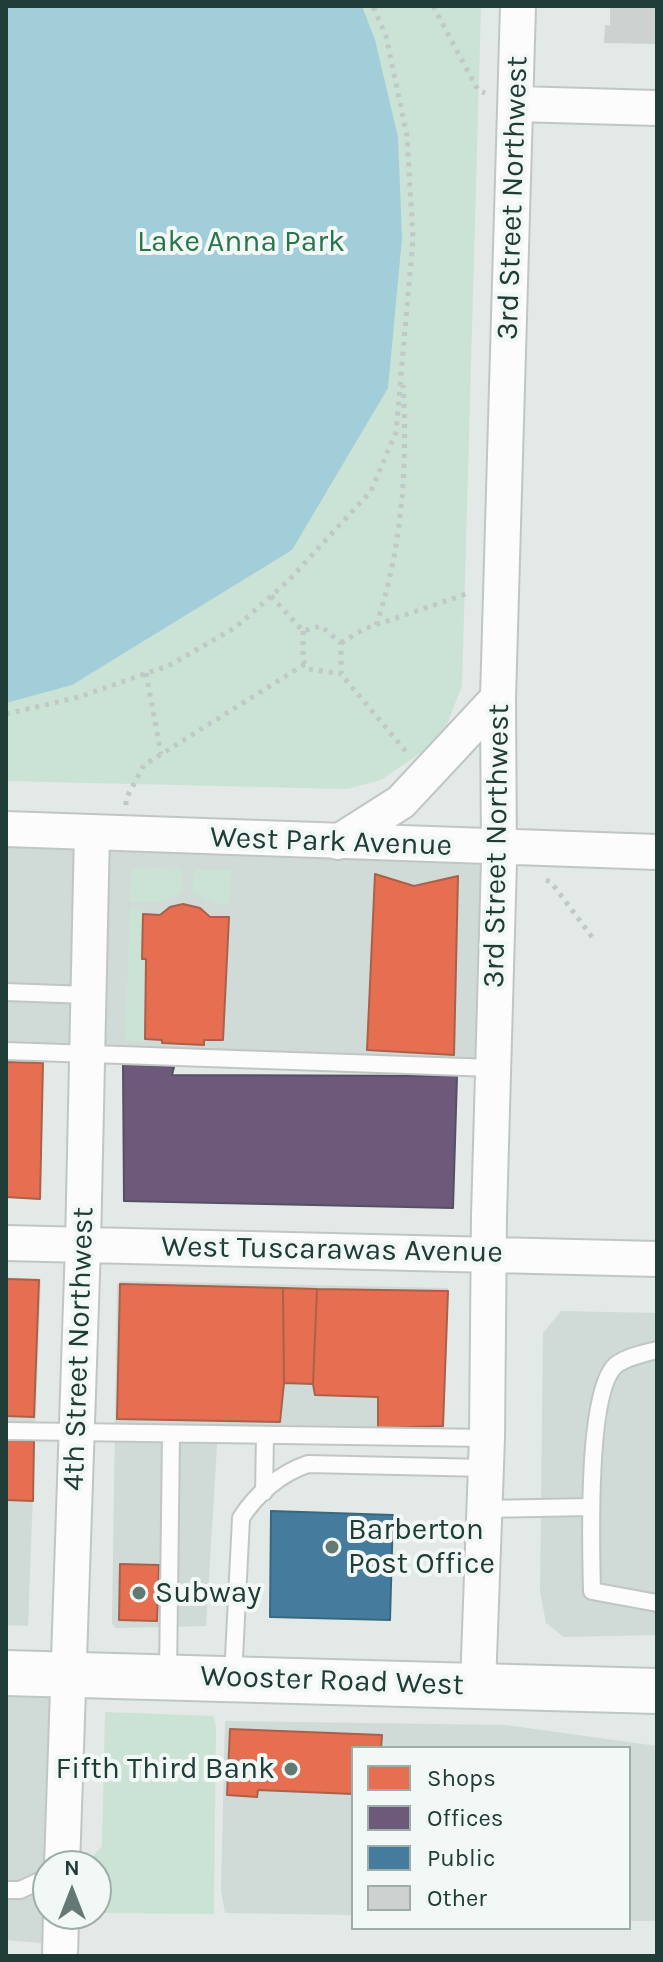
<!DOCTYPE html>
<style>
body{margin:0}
#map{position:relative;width:663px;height:1962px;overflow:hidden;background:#e3e9e6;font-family:Karla,sans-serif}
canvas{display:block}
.frame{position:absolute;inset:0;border:8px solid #203c37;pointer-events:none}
.legend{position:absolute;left:351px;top:1746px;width:280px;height:184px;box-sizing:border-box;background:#f1f8f5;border:2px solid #9dada9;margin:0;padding:10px 14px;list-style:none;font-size:24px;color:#203c37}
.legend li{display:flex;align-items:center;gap:16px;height:40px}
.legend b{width:40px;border:2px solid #9dada9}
.north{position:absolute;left:32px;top:1850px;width:80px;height:80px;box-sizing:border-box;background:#f1f8f5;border:2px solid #9dada9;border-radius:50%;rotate:0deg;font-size:22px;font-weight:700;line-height:32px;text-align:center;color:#203c37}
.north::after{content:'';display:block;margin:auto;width:28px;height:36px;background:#647974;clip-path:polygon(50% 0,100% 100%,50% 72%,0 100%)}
</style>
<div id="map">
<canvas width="663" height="1962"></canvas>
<div class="frame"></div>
<ul class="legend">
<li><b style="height:22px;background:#e76f51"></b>Shops</li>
<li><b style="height:22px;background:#6d597a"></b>Offices</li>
<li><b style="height:22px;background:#457b9d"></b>Public</li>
<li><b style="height:22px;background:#cdd2d0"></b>Other</li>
</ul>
<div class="north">N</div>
</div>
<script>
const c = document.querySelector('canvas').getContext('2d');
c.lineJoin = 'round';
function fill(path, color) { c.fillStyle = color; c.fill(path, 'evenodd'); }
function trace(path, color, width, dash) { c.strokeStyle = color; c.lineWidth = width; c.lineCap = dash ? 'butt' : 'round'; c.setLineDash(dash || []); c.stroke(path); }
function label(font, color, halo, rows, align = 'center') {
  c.font = font + ' Karla,sans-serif'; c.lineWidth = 8; c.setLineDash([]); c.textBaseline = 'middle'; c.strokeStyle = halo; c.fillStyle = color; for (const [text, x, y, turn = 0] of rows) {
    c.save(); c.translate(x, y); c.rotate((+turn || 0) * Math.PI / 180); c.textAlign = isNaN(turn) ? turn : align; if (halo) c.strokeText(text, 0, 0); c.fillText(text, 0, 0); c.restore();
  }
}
const built = new Path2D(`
 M6 829 499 848 493 1068 6 1051Z
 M6 1277 41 1279 28 1626 6 1625Z
 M121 1281 448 1288 444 1430 218 1429 206 1626 116 1628 112 1624 117 1284Z
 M561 1311 657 1313V1635L564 1637 546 1623 540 1591 543 1333Z
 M6 1673 67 1674 48 1866V1914L52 1944 6 1940Z
 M225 1721 506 1725 657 1746V1921H629V1748H353V1915L225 1913 221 1891Z`);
const green = new Path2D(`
 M6 6H481L462 686 447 724 428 748 381 780 346 789 6 781Z
 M131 867 182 869V893L159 902H130Z
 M194 869 231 870 229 904H216L192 893Z
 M130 908 143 909 142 958 146 959 145 1042 125 1041Z
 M105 1712 213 1716 216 1727 214 1914 96 1913 94 1855 102 1846Z`);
const water = new Path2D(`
 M6 6H362L375 40 398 137 402 238 388 388 292 550 72 685 6 703Z`);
const shops = new Path2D(`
 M375 874 414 886 458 876 454 1055 367 1050Z
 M183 904 200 908 210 917H229L223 1040H204V1045L162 1043V1040L145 1039 146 959H142L143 914 160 915 170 907Z
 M6 1062 43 1063 40 1199 6 1197Z
 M6 1279 39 1280 34 1417 6 1416Z
 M120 1284 283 1288 284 1383 280 1422 117 1419Z
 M283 1288 317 1289 313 1384 284 1383Z
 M317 1289 448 1291 443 1426 378 1428V1397L315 1395 313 1384Z
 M6 1440 34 1441 33 1501 6 1500Z
 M120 1564 159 1565 157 1621 119 1620Z
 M230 1729 382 1735 381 1748H353V1794L258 1790 257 1797 227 1795Z`);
const offices = new Path2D(`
 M123 1064 174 1067 172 1075 457 1076 453 1208 124 1201Z`);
const public = new Path2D(`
 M271 1511 393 1515 390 1620 270 1617Z`);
const building = new Path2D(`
 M611 6H657V43L605 42 606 26 611 27Z`);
const path = new Path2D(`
 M433 6 478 90 485 93
 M271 596 303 631 321 626 341 643V674L408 754
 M376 625C402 552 408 462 403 385
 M303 631V661L309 669 341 674
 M341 643 364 629 466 594
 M146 673 161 754
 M6 714 79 697 170 665 236 627 288 581 371 491 396 432 413 239 407 136 386 36 373 6
 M126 805V799L144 765 305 664
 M546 880 551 882 595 941`);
const lane = new Path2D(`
 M6 992 88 995
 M6 1051 493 1068
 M657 1350C645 1353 626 1357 616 1365 586 1391 591 1549 592 1591L657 1603
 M6 1431 487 1438
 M264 1492 265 1435
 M484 1509 590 1507
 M168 1675 171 1434
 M233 1678 241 1518C256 1494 281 1473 308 1464L486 1468
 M6 1890H20L48 1877`);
const street = new Path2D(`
 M516 104 657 108
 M6 829 657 852
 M338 842 401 802 498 698
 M6 1243 657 1259
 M478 1685 487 1438 489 1216 499 861 498 698 518 6
 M62 1866 83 1245 92 832
 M60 1956 61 1914`);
const secondary = new Path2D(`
 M6 1673 657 1691`);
const markers = [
 [332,1547,8,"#647974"],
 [139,1593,8,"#647974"],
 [291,1769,8,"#647974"]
];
const streetNames = [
 ["3rd Street Northwest",513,198,-88],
 ["West Park Avenue",331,842,2],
 ["3rd Street Northwest",497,846,-89],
 ["West Tuscarawas Avenue",332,1250,1],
 ["4th Street Northwest",79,1349,-88],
 ["Wooster Road West",332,1681,2]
];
const parkNames = [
 ["Lake Anna Park",241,242]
];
const poiNames = [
 ["Barberton",348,1530],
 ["Post Office",348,1564],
 ["Subway",155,1593],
 ["Fifth Third Bank",275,1769,"right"]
];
fill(built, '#d0dad6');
fill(green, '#cbe3d4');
fill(water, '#a2ced9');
fill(shops, '#e76f51');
trace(shops, '#ab6049', 2);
fill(offices, '#6d597a');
trace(offices, '#565066', 2);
fill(public, '#457b9d');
trace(public, '#3a687e', 2);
fill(building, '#cdd2d0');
trace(building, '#cbd2cf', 2);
trace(lane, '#c0c6c4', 20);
trace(street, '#c0c6c4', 38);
trace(secondary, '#bec7c4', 48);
trace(path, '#c0c9c7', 5, [4, 6]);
trace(lane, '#fbfcfb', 16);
trace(street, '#fbfcfb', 34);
trace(secondary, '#fbfcfb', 44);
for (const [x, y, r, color] of markers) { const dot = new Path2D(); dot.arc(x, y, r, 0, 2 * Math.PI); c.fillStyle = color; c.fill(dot); trace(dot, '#f1f8f5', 3); }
label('30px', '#203c37', '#f1f8f5', streetNames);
label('30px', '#29744b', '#f1f8f5', parkNames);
label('30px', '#203c37', '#f1f8f5', poiNames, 'left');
</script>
